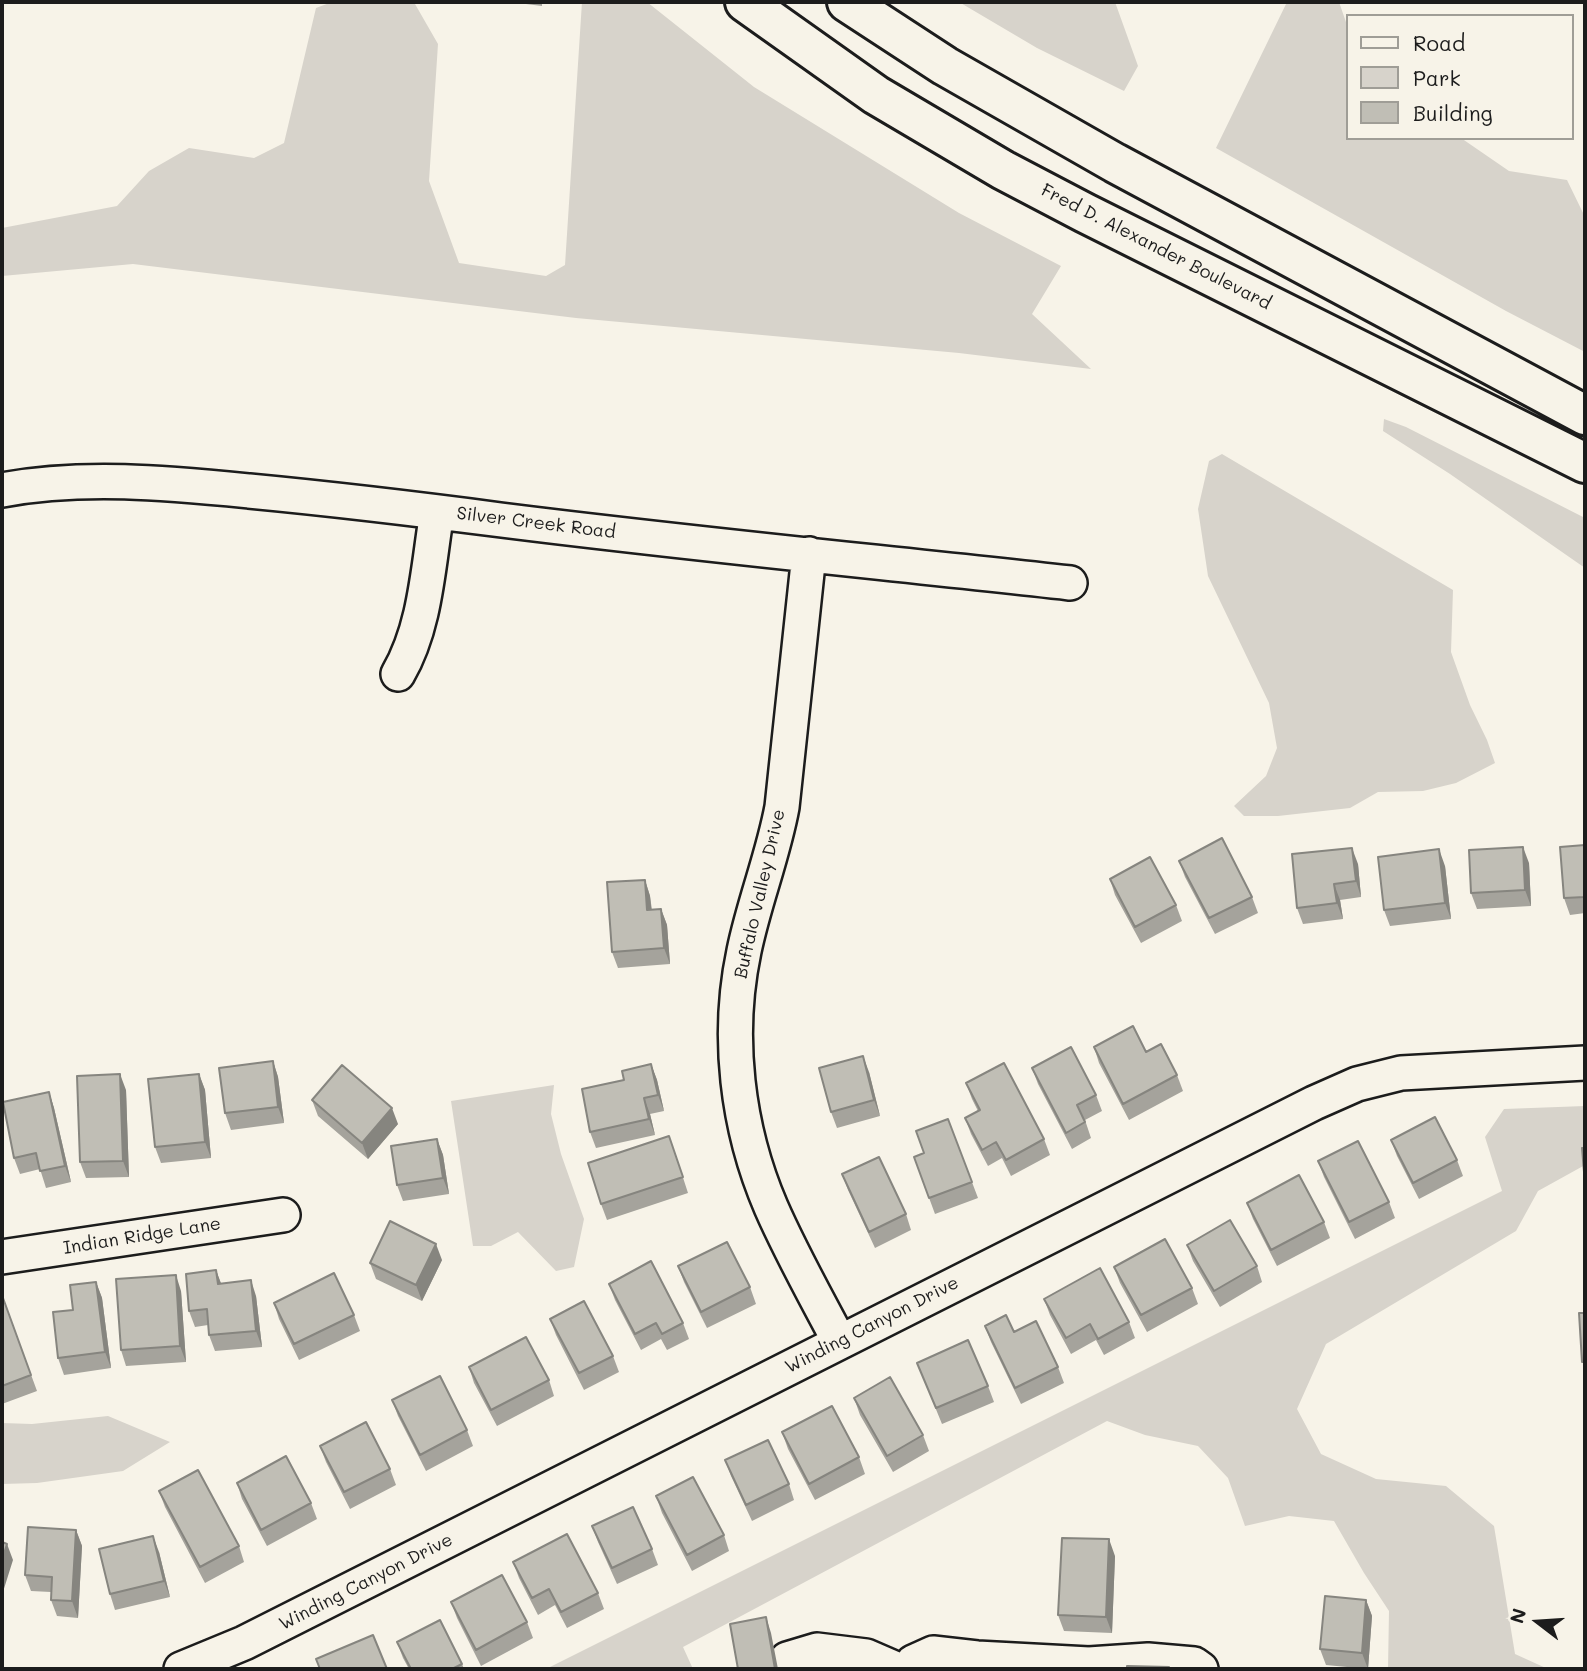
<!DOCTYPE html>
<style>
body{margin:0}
#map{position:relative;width:1587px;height:1671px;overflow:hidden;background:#f7f3e8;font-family:Mali,sans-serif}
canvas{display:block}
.frame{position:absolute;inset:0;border:4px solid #1c1c1c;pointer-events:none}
.legend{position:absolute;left:1346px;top:14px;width:228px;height:126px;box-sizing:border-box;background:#f7f3e8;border:2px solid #9f9d96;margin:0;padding:9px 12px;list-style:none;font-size:21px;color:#1c1c1c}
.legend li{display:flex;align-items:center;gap:14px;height:35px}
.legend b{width:35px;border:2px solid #9f9d96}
.north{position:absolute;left:1503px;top:1587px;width:70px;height:70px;-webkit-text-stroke:5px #f7f3e8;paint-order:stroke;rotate:287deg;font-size:19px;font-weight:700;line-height:28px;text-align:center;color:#1c1c1c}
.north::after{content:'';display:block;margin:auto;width:24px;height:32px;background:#1c1c1c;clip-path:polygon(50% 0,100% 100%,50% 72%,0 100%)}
</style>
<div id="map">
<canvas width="1587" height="1671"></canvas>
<div class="frame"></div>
<ul class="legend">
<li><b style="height:9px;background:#f7f3e8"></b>Road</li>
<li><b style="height:19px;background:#d7d3cb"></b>Park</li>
<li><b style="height:19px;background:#c0beb5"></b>Building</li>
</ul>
<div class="north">N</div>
</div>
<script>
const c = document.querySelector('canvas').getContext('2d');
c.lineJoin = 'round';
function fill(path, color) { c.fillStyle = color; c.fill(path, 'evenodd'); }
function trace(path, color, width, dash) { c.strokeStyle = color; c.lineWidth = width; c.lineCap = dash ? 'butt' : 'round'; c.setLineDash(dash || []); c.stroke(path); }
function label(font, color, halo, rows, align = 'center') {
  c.font = font + ' Mali,sans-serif'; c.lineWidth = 6; c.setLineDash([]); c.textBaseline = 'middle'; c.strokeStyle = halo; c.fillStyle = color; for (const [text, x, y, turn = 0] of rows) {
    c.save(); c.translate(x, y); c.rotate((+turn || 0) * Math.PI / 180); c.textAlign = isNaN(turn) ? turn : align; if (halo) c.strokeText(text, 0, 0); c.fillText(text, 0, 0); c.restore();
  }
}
const green = new Path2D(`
 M332 2H405L415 4 438 44 429 181 459 263 546 276 565 265 582 2H647L754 87 959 213 1061 266 1032 314 1091 369 959 353 576 318 133 264 2 276V228L117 206 149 171 189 148 254 158 284 143 316 8Z
 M959 2H1115L1138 66 1124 91 1037 48Z
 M1287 2H1339L1347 25V138H1461L1509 171 1567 180 1585 217V352L1506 311 1216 148Z
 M1384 419 1406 427 1585 518V568L1450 474 1383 431Z
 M1222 454 1453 590 1451 652 1470 705 1487 740 1495 763 1456 783 1423 791 1378 792 1350 808 1278 816H1244L1234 806 1266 776 1277 748 1269 703 1208 576 1198 509 1209 461Z
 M554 1085 551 1114 561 1154 584 1219 574 1267 556 1271 518 1232 491 1246H473L451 1101Z
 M1585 1106V1165L1538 1191 1516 1231 1326 1344 1297 1409 1321 1454 1376 1479 1446 1486 1494 1526 1515 1654 1548 1669H1388L1389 1611 1364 1573 1334 1521 1289 1516 1245 1526 1228 1478 1198 1446 1145 1435 1107 1421 683 1647 693 1669H546L1502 1191 1485 1137 1504 1109Z
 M108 1416 170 1442 123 1471 37 1483 2 1484V1423L32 1424Z`);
const minor = new Path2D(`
 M2 490C84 475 166 483 249 491 333 499 417 509 501 520 691 544 881 562 1070 583
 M809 554 782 807C773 856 754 902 744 951 726 1036 737 1128 771 1207 791 1253 816 1297 839 1341
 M398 674C426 626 428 566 437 512
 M2 1257 283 1215
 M787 1659 817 1650 866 1656 896 1669
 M181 1669 244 1643 1314 1103 1357 1084 1401 1073 1585 1063
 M909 1669 913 1662 933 1653 977 1658 1089 1664 1148 1660 1194 1664 1201 1669`);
const major = new Path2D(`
 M745 2 876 95 1003 170 1085 213 1585 463
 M847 2 945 66 1115 163 1585 415`);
const wall = new Path2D(`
 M510 2H542V6Z
 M1585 845V913L1570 915 1564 898Z
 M1179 861 1252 897 1258 913 1215 934 1185 877Z
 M1529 863 1531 906 1477 909 1471 893Z
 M1358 864 1361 897 1340 900 1343 919 1303 924 1297 908Z
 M1445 866 1451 919 1390 926 1384 910Z
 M1110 879 1176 905 1182 921 1141 943 1115 895Z
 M645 880 650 896 652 910 661 909 667 925 670 964 618 968 612 952Z
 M1094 1047 1146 1052 1177 1075 1183 1091 1129 1120 1099 1063Z
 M273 1061 278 1077 284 1123 231 1130 225 1113Z
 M651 1064 657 1080 664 1111 650 1114 655 1135 596 1148 590 1132 624 1080Z
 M1032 1068 1096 1095 1102 1111 1085 1120 1091 1138 1072 1149 1038 1084Z
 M869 1072 880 1116 837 1128 831 1112Z
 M199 1074 205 1090 211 1158 161 1163 155 1147Z
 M966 1083 1044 1139 1050 1155 1011 1176 1002 1158 988 1166 971 1134 965 1118 978 1111 972 1099Z
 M126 1090 129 1177 86 1178 80 1162Z
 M49 1092 54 1108 71 1182 46 1188 40 1169 20 1174 14 1158Z
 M312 1100 398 1124 368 1159 318 1116Z
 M948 1119 978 1198 935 1214 914 1157 924 1153Z
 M437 1139 443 1155 449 1194 403 1201 397 1185Z
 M1391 1140 1457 1160 1463 1176 1419 1199 1397 1156Z
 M675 1153 688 1193 607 1220 601 1204Z
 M1318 1161 1389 1202 1395 1218 1355 1239 1324 1177Z
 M842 1174 906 1214 911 1230 875 1248 848 1190Z
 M1247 1203 1324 1222 1330 1238 1277 1266 1253 1219Z
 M1187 1245 1257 1266 1262 1282 1220 1307 1193 1261Z
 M442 1260 422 1301 376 1279 370 1263Z
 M678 1266 750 1287 756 1304 707 1328 684 1282Z
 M1114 1267 1192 1288 1198 1304 1147 1332 1120 1283Z
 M216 1270 221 1284 256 1296 262 1347 215 1351 209 1335 208 1325 195 1327 189 1311Z
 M96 1282 102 1298 111 1368 64 1375 58 1358 73 1310Z
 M609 1284 683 1323 689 1339 667 1350 661 1339 641 1350 615 1300Z
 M181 1291 186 1362 126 1366 121 1350Z
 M3 1298 37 1391 2 1404V1299Z
 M1044 1299 1129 1322 1135 1338 1104 1355 1096 1340 1071 1354 1050 1315Z
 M274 1303 354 1315 360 1331 299 1360 279 1319Z
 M550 1319 613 1356 619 1372 584 1390 556 1335Z
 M985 1326 1058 1367 1064 1383 1021 1404 991 1342Z
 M917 1363 988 1386 994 1402 942 1424Z
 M469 1367 549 1380 554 1396 497 1426 474 1383Z
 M854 1398 923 1435 929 1451 893 1472 860 1415Z
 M392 1400 467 1430 473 1446 426 1471 398 1416Z
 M782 1432 859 1457 865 1474 815 1500 788 1449Z
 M320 1446 390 1469 396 1485 350 1509 326 1462Z
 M725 1460 789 1484 794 1500 752 1521 731 1476Z
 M237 1483 311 1503 317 1519 267 1546 242 1499Z
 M159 1491 239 1546 244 1562 205 1583 165 1507Z
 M656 1496 724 1535 729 1551 692 1571 662 1513Z
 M592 1526 652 1549 658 1565 617 1584 598 1542Z
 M76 1530 82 1546 78 1618 57 1616 51 1600V1592L31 1591 25 1575Z
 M159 1552 170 1597 115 1610 110 1594Z
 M1115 1556 1112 1633 1064 1631 1058 1615Z
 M513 1562 598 1593 604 1609 567 1628 555 1605 538 1615 519 1578Z
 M1366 1600 1372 1616 1368 1669 1326 1665 1320 1649Z
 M451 1602 527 1622 533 1638 481 1666 457 1618Z
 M397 1642 462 1664 464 1669H409L403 1658Z`);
const shadedWall = new Path2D(`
 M1523 847 1529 863 1531 906 1525 890Z
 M1352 848 1358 864 1361 897 1356 881Z
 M1439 849 1445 866 1451 919 1445 903Z
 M645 880 650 896 653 926 647 910Z
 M1334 884 1340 900 1343 919 1337 903Z
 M661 909 667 925 670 964 664 948Z
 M863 1056 869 1072 880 1116 874 1100Z
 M273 1061 278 1077 284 1123 278 1107Z
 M651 1064 657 1080 664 1111 658 1095Z
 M120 1074 126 1090 129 1177 123 1161Z
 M199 1074 205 1090 211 1158 205 1142Z
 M49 1092 54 1108 71 1182 65 1166Z
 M644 1098 650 1114 655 1135 649 1119Z
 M392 1108 398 1124 368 1159 362 1143Z
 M437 1139 443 1155 449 1194 443 1178Z
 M436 1244 442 1260 422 1301 416 1285Z
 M216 1270 222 1286 218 1284Z
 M176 1275 181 1291 186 1362 180 1346Z
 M251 1280 256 1296 262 1347 256 1331Z
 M96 1282 102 1298 111 1368 105 1352Z
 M76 1530 82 1546 78 1618 72 1601Z
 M153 1536 159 1552 170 1597 164 1581Z
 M1109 1539 1115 1556 1112 1633 1106 1617Z
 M7 1544 13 1560 2 1595V1560Z
 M1366 1600 1372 1616 1368 1669 1362 1653Z
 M766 1617 771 1633 778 1669H775Z`);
const building = new Path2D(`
 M1222 838 1252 897 1209 918 1179 861Z
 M1585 845V897L1564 898 1560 847Z
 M1523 847 1525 890 1471 893 1469 850Z
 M1352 848 1356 881 1334 884 1337 903 1297 908 1292 854Z
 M1439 849 1445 903 1384 910 1378 857Z
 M1150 857 1176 905 1135 927 1110 879Z
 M645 880 647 910 661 909 664 948 612 952 607 882Z
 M1133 1026 1146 1052 1161 1044 1177 1075 1123 1104 1094 1047Z
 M1071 1047 1096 1095 1077 1105 1085 1122 1066 1133 1032 1068Z
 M863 1056 874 1100 831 1112 819 1068Z
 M273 1061 278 1107 225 1113 219 1068Z
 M1004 1063 1044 1139 1006 1160 996 1142 982 1150 965 1118 980 1110 966 1083Z
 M651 1064 658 1095 644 1098 649 1119 590 1132 582 1089 624 1080 622 1071Z
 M342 1065 392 1108 362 1143 312 1100Z
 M120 1074 123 1161 80 1162 77 1076Z
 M199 1074 205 1142 155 1147 148 1079Z
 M49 1092 65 1166 40 1171 36 1153 14 1158 3 1102Z
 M1435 1117 1457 1160 1413 1183 1391 1140Z
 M948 1119 972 1182 929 1198 914 1157 924 1153 916 1131Z
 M669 1136 683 1177 601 1204 588 1163Z
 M437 1139 443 1178 397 1185 391 1146Z
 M1358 1141 1389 1202 1349 1222 1318 1161Z
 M1582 1148H1585V1184Z
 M879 1157 906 1214 869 1232 842 1174Z
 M1299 1175 1324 1222 1271 1250 1247 1203Z
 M1230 1220 1257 1266 1214 1291 1187 1245Z
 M390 1221 436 1244 416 1285 370 1263Z
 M1165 1239 1192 1288 1141 1315 1114 1267Z
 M727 1242 750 1287 701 1312 678 1266Z
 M651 1261 683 1323 662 1334 656 1323 635 1334 609 1284Z
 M1100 1268 1129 1322 1098 1339 1090 1324 1066 1338 1044 1299Z
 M216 1270 218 1284 251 1280 256 1331 209 1335 207 1309 189 1311 186 1274Z
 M334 1273 354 1315 294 1344 274 1303Z
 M176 1275 180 1346 121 1350 116 1279Z
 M96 1282 105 1352 58 1358 53 1312 73 1310 70 1285Z
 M3 1298 31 1375 2 1386V1299Z
 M584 1301 613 1356 579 1373 550 1319Z
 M1579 1313H1585V1362H1582Z
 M1006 1315 1014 1332 1036 1321 1058 1367 1015 1388 985 1326Z
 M526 1337 549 1380 491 1410 469 1367Z
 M968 1340 988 1386 936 1408 917 1363Z
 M440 1376 467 1430 420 1455 392 1400Z
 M890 1377 923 1435 887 1456 854 1398Z
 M832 1406 859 1457 809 1484 782 1432Z
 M366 1422 390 1469 344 1492 320 1446Z
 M768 1440 789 1484 746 1505 725 1460Z
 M286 1456 311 1503 261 1530 237 1483Z
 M198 1470 239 1546 200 1567 159 1491Z
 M693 1477 724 1535 687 1555 656 1496Z
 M633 1507 652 1549 612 1568 592 1526Z
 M28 1527 76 1530 72 1601 51 1600 52 1577 25 1575Z
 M567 1534 598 1593 561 1612 549 1589 532 1598 513 1562Z
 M153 1536 164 1581 110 1594 99 1549Z
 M1062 1538 1109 1539 1106 1617 1058 1615Z
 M2 1542 7 1544 2 1560Z
 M502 1575 527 1622 476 1650 451 1602Z
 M1325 1596 1366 1600 1362 1653 1320 1649Z
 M766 1617 775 1669H738L730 1624Z
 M440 1620 462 1664 452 1669H411L397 1642Z
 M373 1635 387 1669H320L316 1659Z
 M1127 1666 1169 1667V1669H1127Z`);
const streetNames = [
 ["Fred D. Alexander Boulevard",1156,247,27],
 ["Silver Creek Road",536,523,7],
 ["Buffalo Valley Drive",760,894,-77],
 ["Indian Ridge Lane",142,1236,-9],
 ["Winding Canyon Drive",872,1325,-27],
 ["Winding Canyon Drive",366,1582,-27]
];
fill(green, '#d7d3cb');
trace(minor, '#1c1c1c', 38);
trace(major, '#1c1c1c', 44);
trace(minor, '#f7f3e8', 33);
trace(major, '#f7f3e8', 38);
fill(wall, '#a5a39c');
fill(shadedWall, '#86857f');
fill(building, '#c0beb5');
trace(building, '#86857f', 2);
label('18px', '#1c1c1c', '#f7f3e8', streetNames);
</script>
